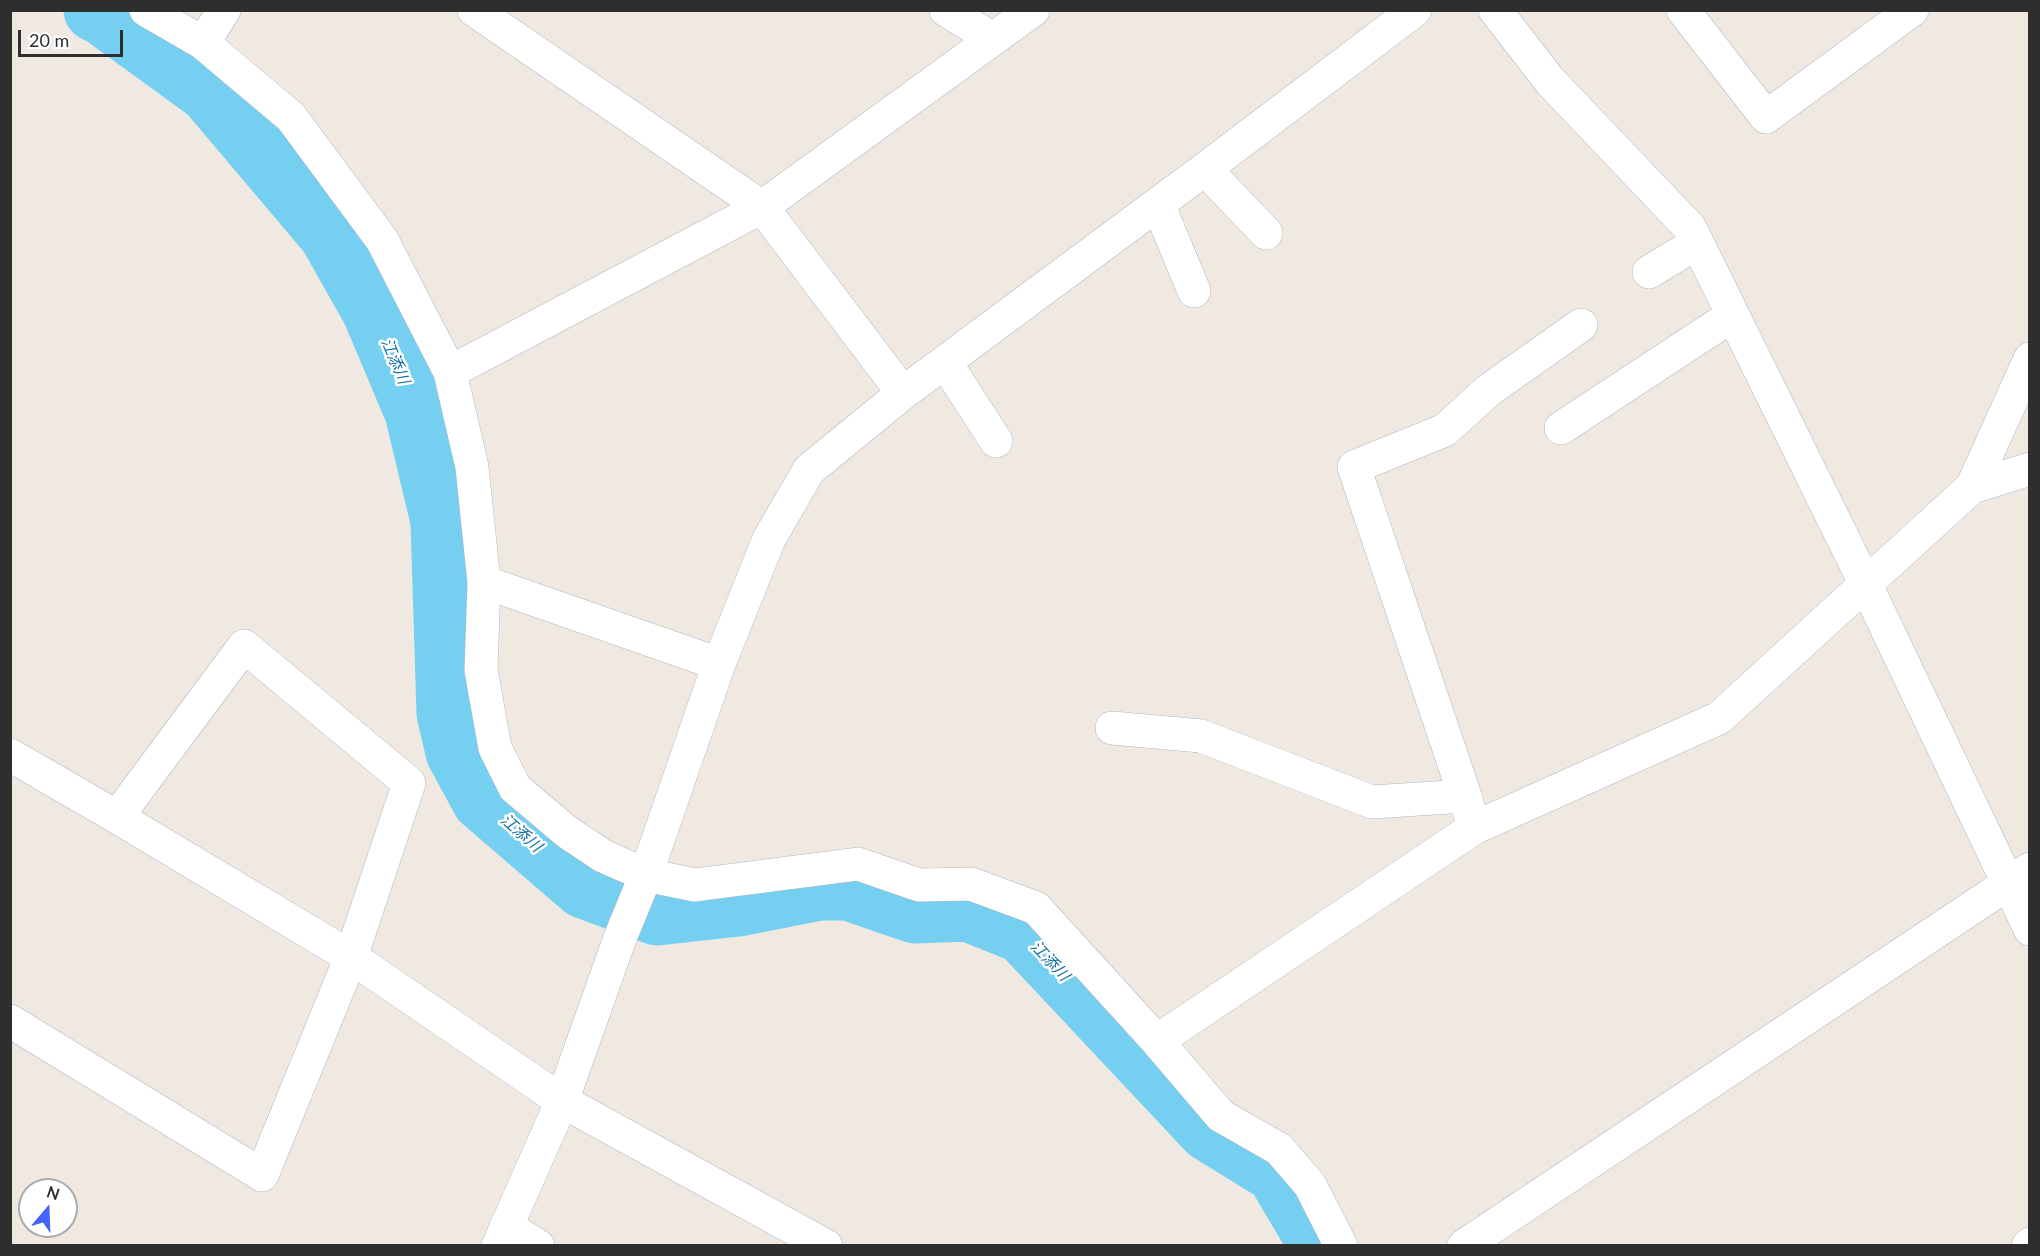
<!DOCTYPE html>
<meta charset="utf-8">
<style>
body{margin:0}
#map{position:relative;width:2040px;height:1256px;overflow:hidden;background:#efe9e1;font-family:Lato,sans-serif}
canvas{display:block}
.frame{position:absolute;inset:0;border:12px solid #2e2e2e;pointer-events:none}
.north{position:absolute;left:18px;top:1178px;width:60px;height:60px;box-sizing:border-box;background:#fff;border:2px solid #ababab;border-radius:50%;rotate:19deg;font-size:16px;font-weight:700;line-height:24px;text-align:center;color:#2e2e2e}
.north::after{content:'';display:block;margin:auto;width:21px;height:27px;background:#4264fb;clip-path:polygon(50% 0,100% 100%,50% 72%,0 100%)}
.scale{position:absolute;left:18px;top:30px;width:105px;height:27px;box-sizing:border-box;border:3px solid #2e2e2e;border-top:0;padding-left:8px;font-size:18px;line-height:21px;white-space:nowrap;color:#2e2e2e;-webkit-text-stroke:4px #fff;paint-order:stroke}
</style>
<div id="map">
<canvas width="2040" height="1256"></canvas>
<div class="frame"></div>
<div class="north">N</div>
<div class="scale">20 m</div>
</div>
<script>
const c = document.querySelector('canvas').getContext('2d');
c.lineJoin = 'round';
function trace(path, color, width, dash) { c.strokeStyle = color; c.lineWidth = width; c.lineCap = dash ? 'butt' : 'round'; c.setLineDash(dash || []); c.stroke(path); }
function label(font, color, halo, rows, align = 'center') {
  c.font = font + ' Lato,"Noto Sans JP",sans-serif'; c.lineWidth = 5; c.setLineDash([]); c.textBaseline = 'middle'; c.strokeStyle = halo; c.fillStyle = color; for (const [text, x, y, turn = 0] of rows) {
    c.save(); c.translate(x, y); c.rotate((+turn || 0) * Math.PI / 180); c.textAlign = isNaN(turn) ? turn : align; if (halo) c.strokeText(text, 0, 0); c.fillText(text, 0, 0); c.restore();
  }
}
const river = new Path2D(`
 M95 10 103 14 209 91 330 234 373 310 416 412 442 521 448 713 457 752 483 800 584 887 657 914 738 905 819 889H848L915 912 968 910 1023 932 1209 1130 1277 1172 1321 1246`);
const minor = new Path2D(`
 M146 10 203 43
 M224 10 203 43 291 117 382 240 450 372 472 467 484 582 719 664
 M474 10 762 207 903 393
 M946 10 993 39
 M1495 10 1550 81 1690 228 1866 585 2030 929
 M1683 10 1766 117 1912 10
 M1205 169 1266 233
 M1158 204 1194 291
 M1649 272 1697 243
 M945 362 996 441
 M450 372 762 207 1033 10
 M1561 428 1733 315
 M1972 487 2030 359
 M484 582 481 670 495 748 515 788 567 832 603 856 646 875 695 885 858 864 919 885 971 884 1036 908 1157 1041 1221 1116 1279 1149 1310 1185 1341 1246
 M1112 728 1201 736 1372 802 1465 796
 M1474 828 1719 718 1972 487 2030 469
 M10 1021 262 1175 351 957 409 783 244 646 117 817
 M1157 1041 1474 828 1465 796 1354 467 1445 430 1489 390 1581 325
 M562 1101 826 1246
 M506 1226 538 1246
 M498 1246 562 1101 620 938 645 877 719 664 769 539 809 470 903 393 1205 169 1415 10
 M1464 1246 2030 869
 M2028 1246 2030 1244`);
const tertiary = new Path2D(`
 M10 755 117 817 351 957 562 1101`);
const waterNames = [
 ["江添川",395,361,67],
 ["江添川",521,833,41],
 ["江添川",1050,961,47]
];
trace(river, '#75cff0', 63);
trace(minor, '#b4b7c1', 34);
trace(tertiary, '#b4b7c1', 34);
trace(minor, '#fff', 33);
trace(tertiary, '#fff', 33);
label('italic 16px', '#0d6fa3', '#fff', waterNames);
</script>
